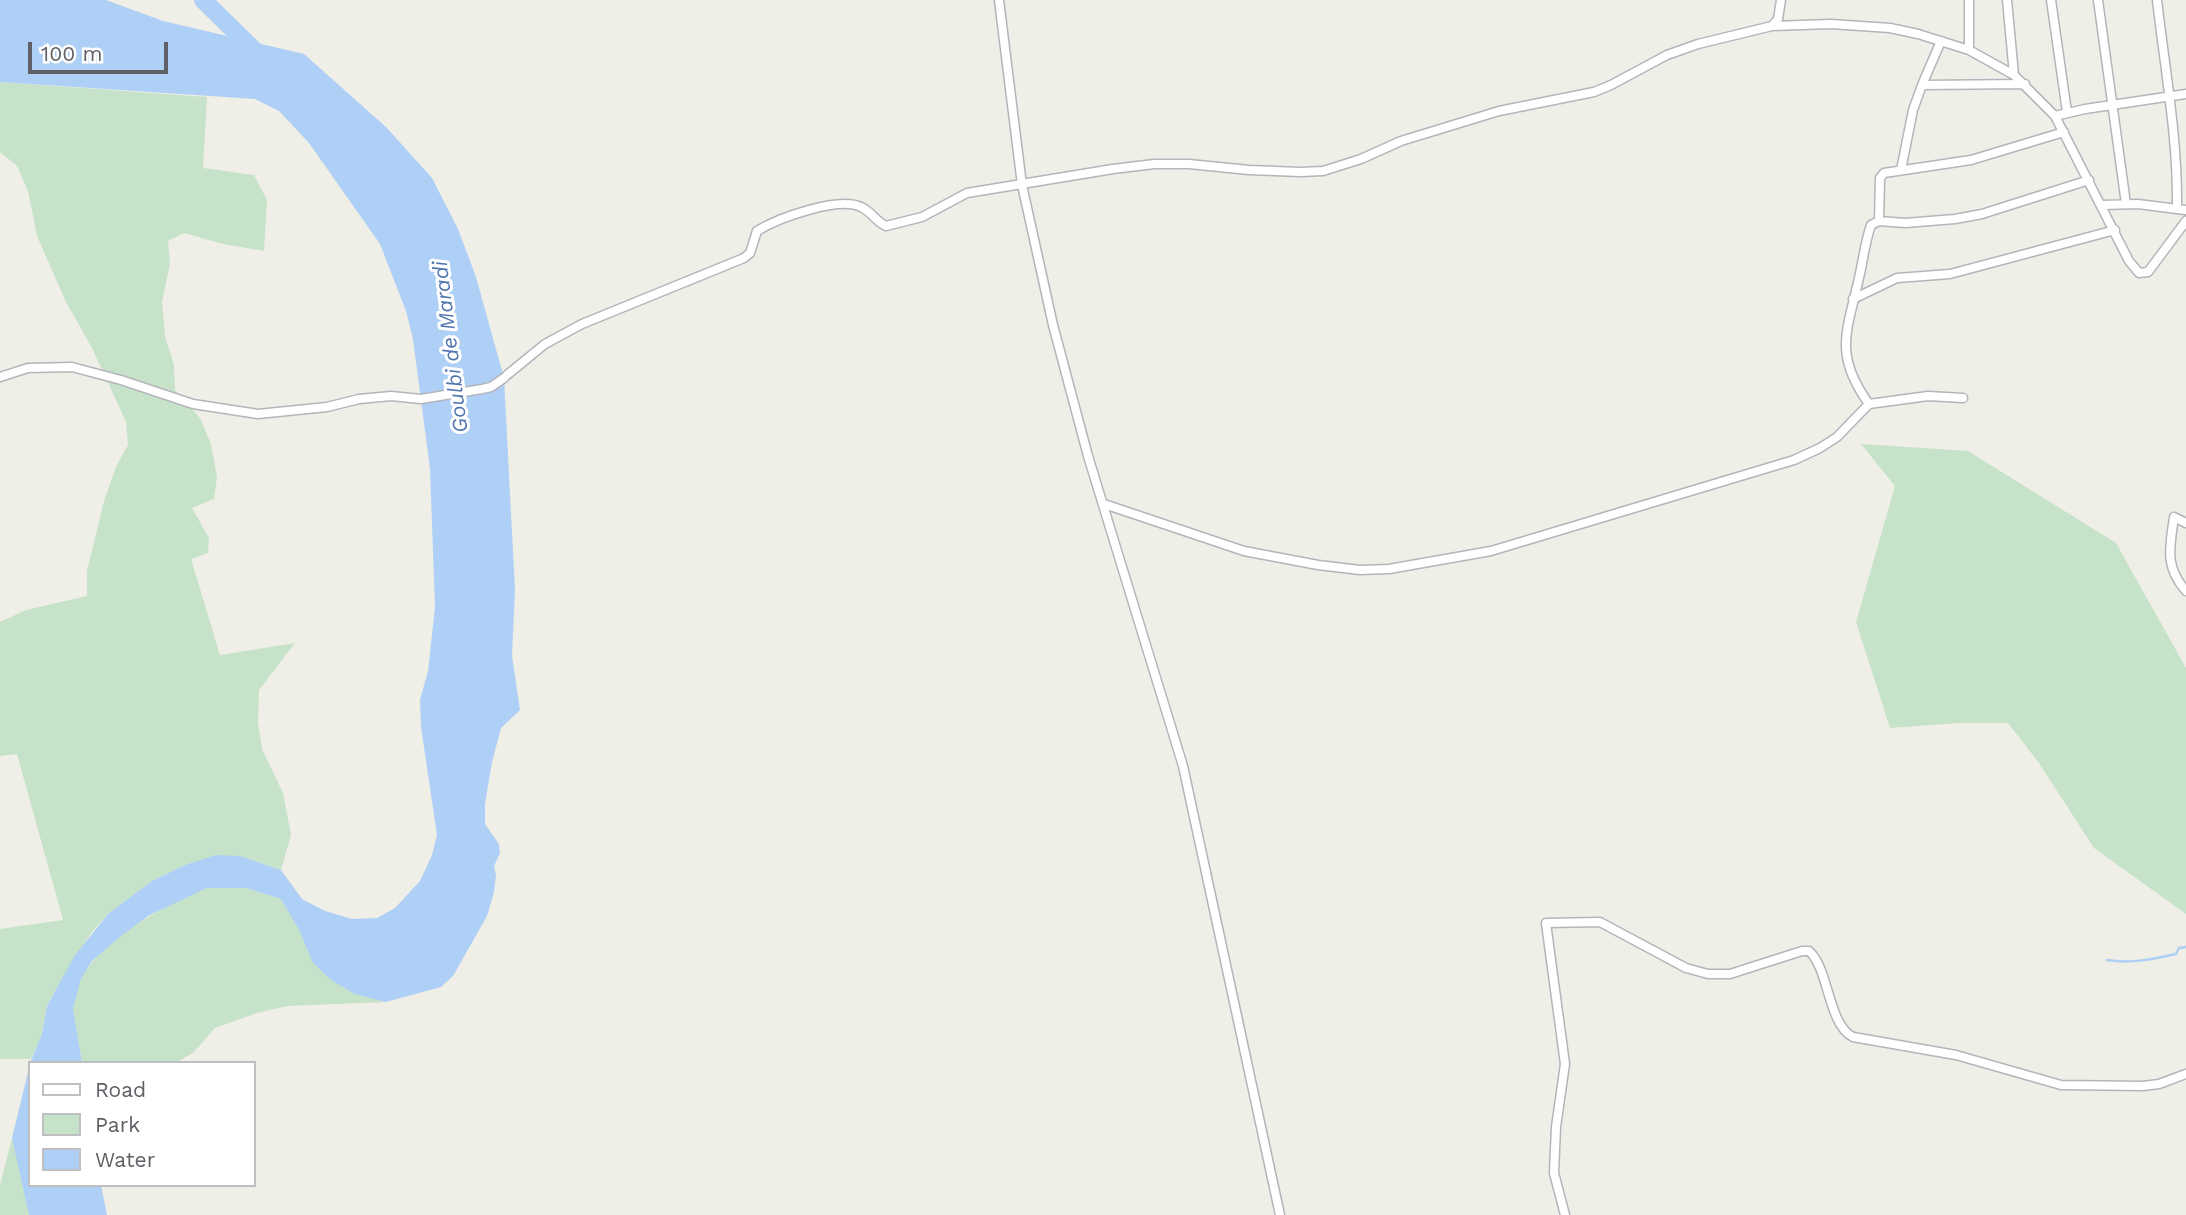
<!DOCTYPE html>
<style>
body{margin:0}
#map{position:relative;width:2186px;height:1215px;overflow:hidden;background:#efeee7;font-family:"Work Sans",sans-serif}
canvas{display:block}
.legend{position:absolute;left:28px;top:1061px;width:228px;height:126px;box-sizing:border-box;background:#fff;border:2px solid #bfbfc1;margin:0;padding:9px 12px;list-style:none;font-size:21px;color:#5e6065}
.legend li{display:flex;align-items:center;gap:14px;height:35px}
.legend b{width:35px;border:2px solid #bfbfc1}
.scale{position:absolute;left:28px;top:42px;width:140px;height:32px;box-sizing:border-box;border:4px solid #5e6065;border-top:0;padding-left:9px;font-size:21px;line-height:24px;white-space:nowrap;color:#5e6065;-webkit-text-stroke:5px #fff;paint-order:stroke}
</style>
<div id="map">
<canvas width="2186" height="1215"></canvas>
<ul class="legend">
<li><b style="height:9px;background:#fff"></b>Road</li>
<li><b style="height:19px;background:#c6e3c9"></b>Park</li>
<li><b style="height:19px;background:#afd0f6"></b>Water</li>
</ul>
<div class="scale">100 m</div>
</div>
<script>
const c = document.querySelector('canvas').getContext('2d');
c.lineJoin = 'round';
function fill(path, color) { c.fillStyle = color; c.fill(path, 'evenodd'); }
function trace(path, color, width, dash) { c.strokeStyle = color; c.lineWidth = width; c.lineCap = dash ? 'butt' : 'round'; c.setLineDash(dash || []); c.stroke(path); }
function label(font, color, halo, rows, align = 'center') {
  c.font = font + ' "Work Sans",sans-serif'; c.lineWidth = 6; c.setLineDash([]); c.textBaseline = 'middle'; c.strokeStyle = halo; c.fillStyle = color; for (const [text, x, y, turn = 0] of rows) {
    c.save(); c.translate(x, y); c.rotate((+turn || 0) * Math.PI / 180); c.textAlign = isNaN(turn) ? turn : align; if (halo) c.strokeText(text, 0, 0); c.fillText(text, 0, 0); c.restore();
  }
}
const green = new Path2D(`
 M0 82 207 97 203 168 254 175 267 200 264 251 223 244 184 233 168 241 170 264 162 302 165 336 174 365 175 390 200 418 211 444 217 477 214 499 192 508 209 538 208 553 191 559 220 655 295 643 259 690 258 722 262 749 283 793 291 835 281 870 240 856 185 865 152 881 109 913 91 933 47 1005 42 1035 31 1059H0V929L63 920 17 754 0 756V622L26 610 87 596V571L104 501 116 467 128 445 126 422 92 348 66 302 37 236 28 191 17 166 0 152Z
 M1861 444 1968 451 2116 543 2186 668V914L2094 848 2039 763 2008 723H1959L1890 728 1856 622 1895 486Z
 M207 888H246L281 899 331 980 355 993 386 1002 287 1006 257 1013 215 1028 193 1053 175 1063H82C79 1046 73 1027 73 1009 74 950 160 908 207 888Z
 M13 1135 30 1215H0V1185Z`);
const water = new Path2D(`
 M0 0H106L163 21 304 54 386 127 432 178 458 229 476 277 504 378 515 590 512 656 520 710 501 728 492 762 485 804V824L499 844 500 853 494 866 496 875 494 892 487 916 474 939 453 976 441 987 386 1002 355 994 331 980 313 963 299 930 281 899 246 888H207L148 916 121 936 92 961 81 979 73 1008 82 1063H30L42 1034 47 1006 75 955 109 913 152 881 185 865 216 855 240 856 281 870 302 899 325 911 352 919 377 918 395 908 420 881 432 855 437 835 421 727 420 700 428 671 435 607 430 469 413 339 406 311 380 244 309 143 279 111 255 99 0 82Z
 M30 1064V1185H101L107 1215H29L12 1138Z`);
const stream = new Path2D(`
 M2107 960C2130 964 2154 959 2176 954L2179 948 2186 947`);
const river = new Path2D(`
 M203 0 257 53`);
const minor = new Path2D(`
 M999 0 1022 185 1053 325 1088 456 1183 766 1280 1215
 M1969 0V50
 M2007 0 2014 75
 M2051 0 2067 112
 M2098 0 2126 204
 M2157 0C2165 70 2178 138 2177 209L2186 210
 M1772 26 1778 19 1781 0
 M1922 85 1941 41
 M2055 116 2085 109 2186 94
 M1901 170 1913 110 1922 85 2025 84
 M2102 205 2138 204 2177 209
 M1879 221 1880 178 1884 173 1971 160 2064 132
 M1853 299 1897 278 1950 274 2115 230
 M507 375 545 344 582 324 744 258 750 253 757 231C778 218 839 196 861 207 871 211 875 221 886 226L922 217 967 193 1113 169 1154 164H1189L1249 170 1301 172 1323 171 1361 159 1401 141 1499 111 1594 92 1611 85 1667 55 1698 44 1772 26 1831 24 1890 28 1918 34 1969 50 2014 75 2055 116 2129 261 2139 273 2148 272 2186 221
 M0 377 28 368 72 367 121 380 193 404 258 414 327 407 359 399 391 396 421 399 482 389 491 387 504 378
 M1869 404C1833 354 1847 332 1859 278 1863 261 1865 242 1871 225L1879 221 1905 223 1955 219 1982 214 2089 180
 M1104 504 1244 551 1318 565 1360 570 1389 569 1491 551 1794 460 1820 448 1837 437 1869 404 1928 396 1963 398
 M2186 523 2174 517C2170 547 2164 566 2186 591
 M1565 1215 1554 1173 1556 1127 1565 1064 1546 923 1600 922 1686 968 1708 974H1730L1802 951H1809C1829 968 1828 1025 1853 1037L1956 1055 2061 1085 2143 1086 2159 1084 2186 1074`);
const waterNames = [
 ["Goulbi de Maradi",451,347,-97]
];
fill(green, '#c6e3c9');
fill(water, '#afd0f6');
trace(stream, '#afd0f6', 2.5);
trace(river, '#afd0f6', 18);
trace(minor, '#b4b5ba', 11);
trace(minor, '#fff', 8);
label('italic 21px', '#5075b0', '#fff', waterNames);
</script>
